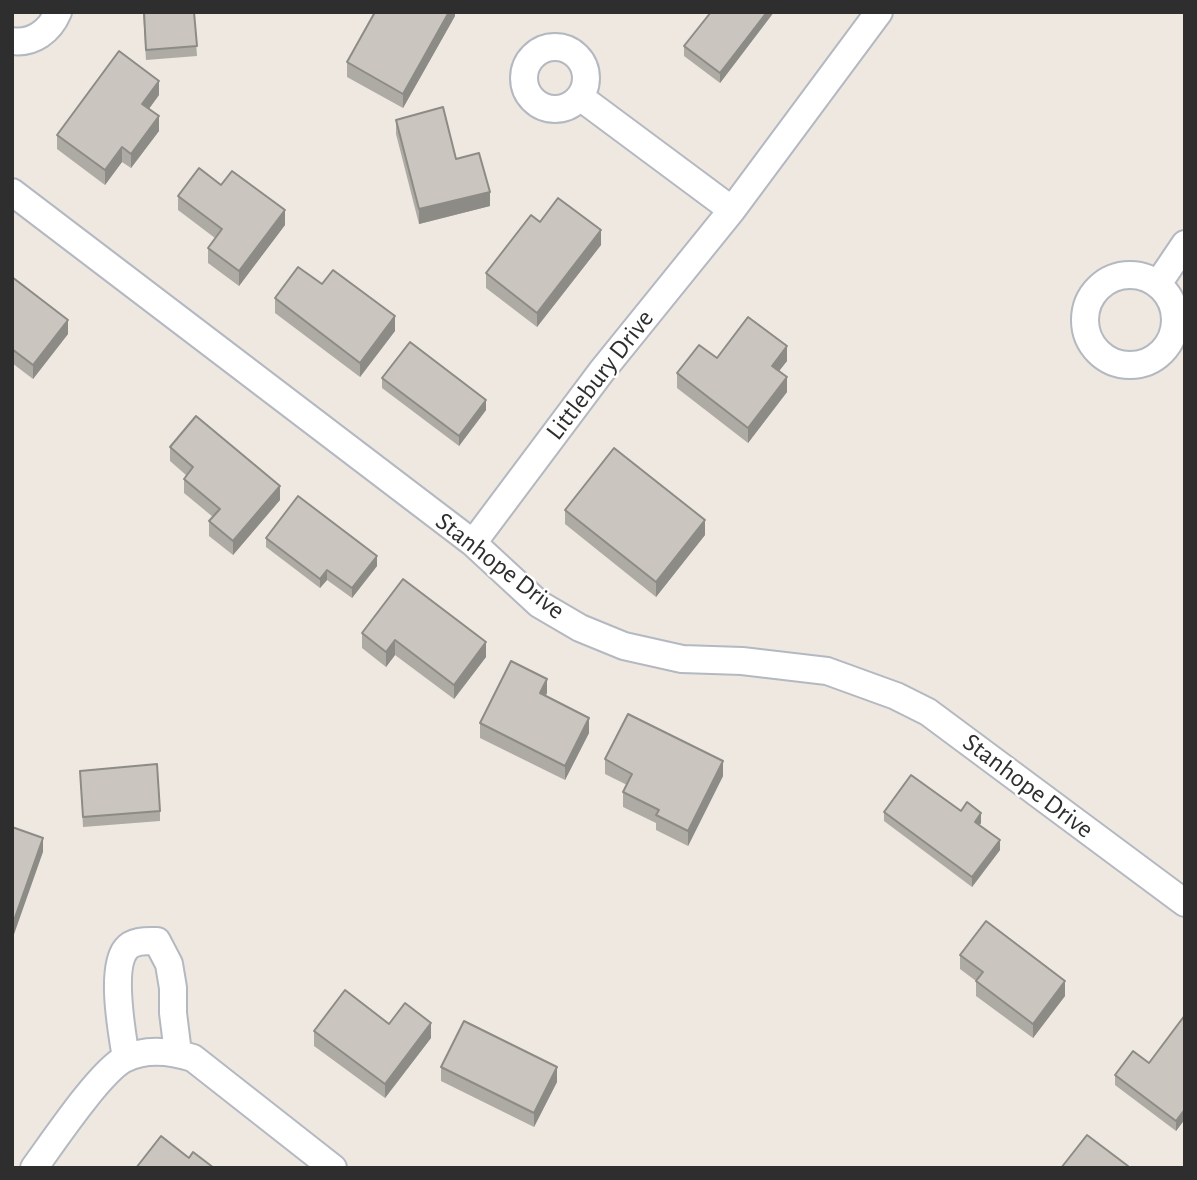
<!DOCTYPE html>
<style>
body{margin:0}
#map{position:relative;width:1197px;height:1180px;overflow:hidden;background:#eee8e1;font-family:"Alegreya Sans",sans-serif}
canvas{display:block}
.frame{position:absolute;inset:0;border:14px solid #2e2e2e;pointer-events:none}
</style>
<div id="map">
<canvas width="1197" height="1180"></canvas>
<div class="frame"></div>
</div>
<script>
const c = document.querySelector('canvas').getContext('2d');
c.lineJoin = 'round';
function trace(path, color, width, dash) { c.strokeStyle = color; c.lineWidth = width; c.lineCap = dash ? 'butt' : 'round'; c.setLineDash(dash || []); c.stroke(path); }
function fill(path, color) { c.fillStyle = color; c.fill(path, 'evenodd'); }
function label(font, color, halo, rows, align = 'center') {
  c.font = font + ' "Alegreya Sans",sans-serif'; c.lineWidth = 5; c.setLineDash([]); c.textBaseline = 'middle'; c.strokeStyle = halo; c.fillStyle = color; for (const [text, x, y, turn = 0] of rows) {
    c.save(); c.translate(x, y); c.rotate((+turn || 0) * Math.PI / 180); c.textAlign = isNaN(turn) ? turn : align; if (halo) c.strokeText(text, 0, 0); c.fillText(text, 0, 0); c.restore();
  }
}
const minor = new Path2D(`
 M12 41C33 44 50 31 58 12
 M524 78a31 31 0 1 1 62 0a31 31 0 1 1-62 0Z
 M580 97 732 210
 M12 192 473 543 539 604 580 628 624 646 682 659 742 661 827 671 896 696 928 712 1185 903
 M1085 320a45 45 0 1 1 90 0a45 45 0 1 1-90 0Z
 M1158 284 1185 244
 M473 543 601 372 732 210 879 12
 M126 1058C122 1033 110 969 126 949 133 940 147 941 157 941L169 964 173 988V1013L178 1053
 M34 1168C53 1142 99 1073 124 1059 146 1048 171 1051 193 1058L333 1168`);
const wall = new Path2D(`
 M143 12H194L197 56 146 60Z
 M455 12V16L403 108 347 77V62Z
 M774 12 720 83 684 56V46Z
 M159 95 149 109 159 131 131 168 122 162 105 185 57 149V135Z
 M396 120 456 159 490 206 419 224 396 134Z
 M221 185 285 225 239 286 208 263V248L215 238 178 210V196Z
 M540 222 601 245 537 327 486 288V273Z
 M12 277 68 334 33 379 12 363Z
 M322 284 395 331 360 377 275 313V298Z
 M717 358 787 361 779 371 787 392 748 443 677 388V373Z
 M382 378 486 410 459 446 382 388Z
 M170 447 280 500 233 555 209 536V521L213 517 184 493V479L186 475 170 461Z
 M565 510 705 535 656 597 565 524Z
 M266 538 377 566 352 598 327 580 320 588 266 547Z
 M362 633 486 657 454 699 395 655 386 667 362 648Z
 M547 693 545 696 589 733 565 780 480 738V723Z
 M605 759 723 776 688 846 656 830V823L623 807V792L627 785 605 774Z
 M80 771 160 811V821L83 827Z
 M961 811 981 823 979 825 1000 850 972 887 884 821V812Z
 M960 955 1065 996 1033 1038 976 996V981L960 969Z
 M1185 1015V1119L1176 1131 1115 1085V1075L1149 1063Z
 M389 1024 431 1038 385 1098 314 1046V1031Z
 M441 1067 557 1082 534 1127 441 1081Z`);
const shadedWall = new Path2D(`
 M449 12H455V16L403 108V94Z
 M767 12H774L720 83V73Z
 M159 81V95L142 118V104Z
 M159 116V131L131 168V154Z
 M122 147V162L105 185V170Z
 M490 192V206L419 224V209Z
 M285 210V225L239 286V271Z
 M601 230V245L537 327V313Z
 M395 316V331L360 377V363Z
 M68 320V334L33 379V365Z
 M787 346V361L772 380V366Z
 M787 377V392L748 443V428Z
 M486 400V410L459 446V436Z
 M280 486V500L233 555V541Z
 M705 520V535L656 597V582Z
 M377 556V566L352 598V588Z
 M327 570V580L320 588V579Z
 M395 640V655L386 667V652Z
 M486 642V657L454 699V685Z
 M547 679V693L540 708V693Z
 M589 718V733L565 780V766Z
 M723 761V776L688 846V831Z
 M981 813V823L975 832V822Z
 M43 838V852L12 940V926Z
 M1000 840V850L972 887V877Z
 M1065 981V996L1033 1038V1024Z
 M431 1023V1038L385 1098V1084Z
 M557 1067V1082L534 1127V1113Z
 M1185 1109V1119L1176 1131V1121Z`);
const building = new Path2D(`
 M144 12H194L197 46 146 50Z
 M375 12H449L403 94 347 62Z
 M711 12H767L720 73 684 46Z
 M119 51 159 81 142 104 159 116 131 154 122 147 105 170 57 135Z
 M443 107 456 159 479 153 490 192 419 209 396 120Z
 M199 168 221 185 232 171 285 210 239 271 208 248 222 229 178 196Z
 M558 198 601 230 537 313 486 273 531 215 540 222Z
 M298 267 322 284 333 270 395 316 360 363 275 298Z
 M12 277 68 320 33 365 12 349Z
 M748 317 787 346 772 366 787 377 748 428 677 373 699 345 717 358Z
 M410 342 486 400 459 436 382 378Z
 M196 416 280 486 233 541 209 521 220 509 184 479 193 467 170 447Z
 M614 448 705 520 656 582 565 510Z
 M298 496 377 556 352 588 327 570 320 579 266 538Z
 M403 579 486 642 454 685 395 640 386 652 362 633Z
 M511 661 547 679 540 693 589 718 565 766 480 723Z
 M628 714 723 761 688 831 656 815 659 810 623 792 632 774 605 759Z
 M157 764 160 811 83 817 80 771Z
 M911 775 961 811 967 802 981 813 975 822 1000 840 972 877 884 812Z
 M12 827 43 838 12 926Z
 M986 921 1065 981 1033 1024 976 981 983 972 960 955Z
 M345 990 389 1024 405 1003 431 1023 385 1084 314 1031Z
 M1185 1015V1109L1176 1121 1115 1075 1133 1051 1149 1063Z
 M464 1021 557 1067 534 1113 441 1067Z
 M1087 1135 1128 1166 1127 1168H1061Z
 M161 1136 189 1158 193 1152 214 1168H136Z`);
const streetNames = [
 ["Littlebury Drive",600,375,-52],
 ["Stanhope Drive",500,566,38],
 ["Stanhope Drive",1028,786,37]
];
trace(minor, '#b4b8c0', 30);
trace(minor, '#fff', 26);
fill(wall, '#aeaaa4');
fill(shadedWall, '#8d8b86');
fill(building, '#cac6bf');
trace(building, '#8d8b86', 2);
label('26px', '#2e2e2e', '#fff', streetNames);
</script>
